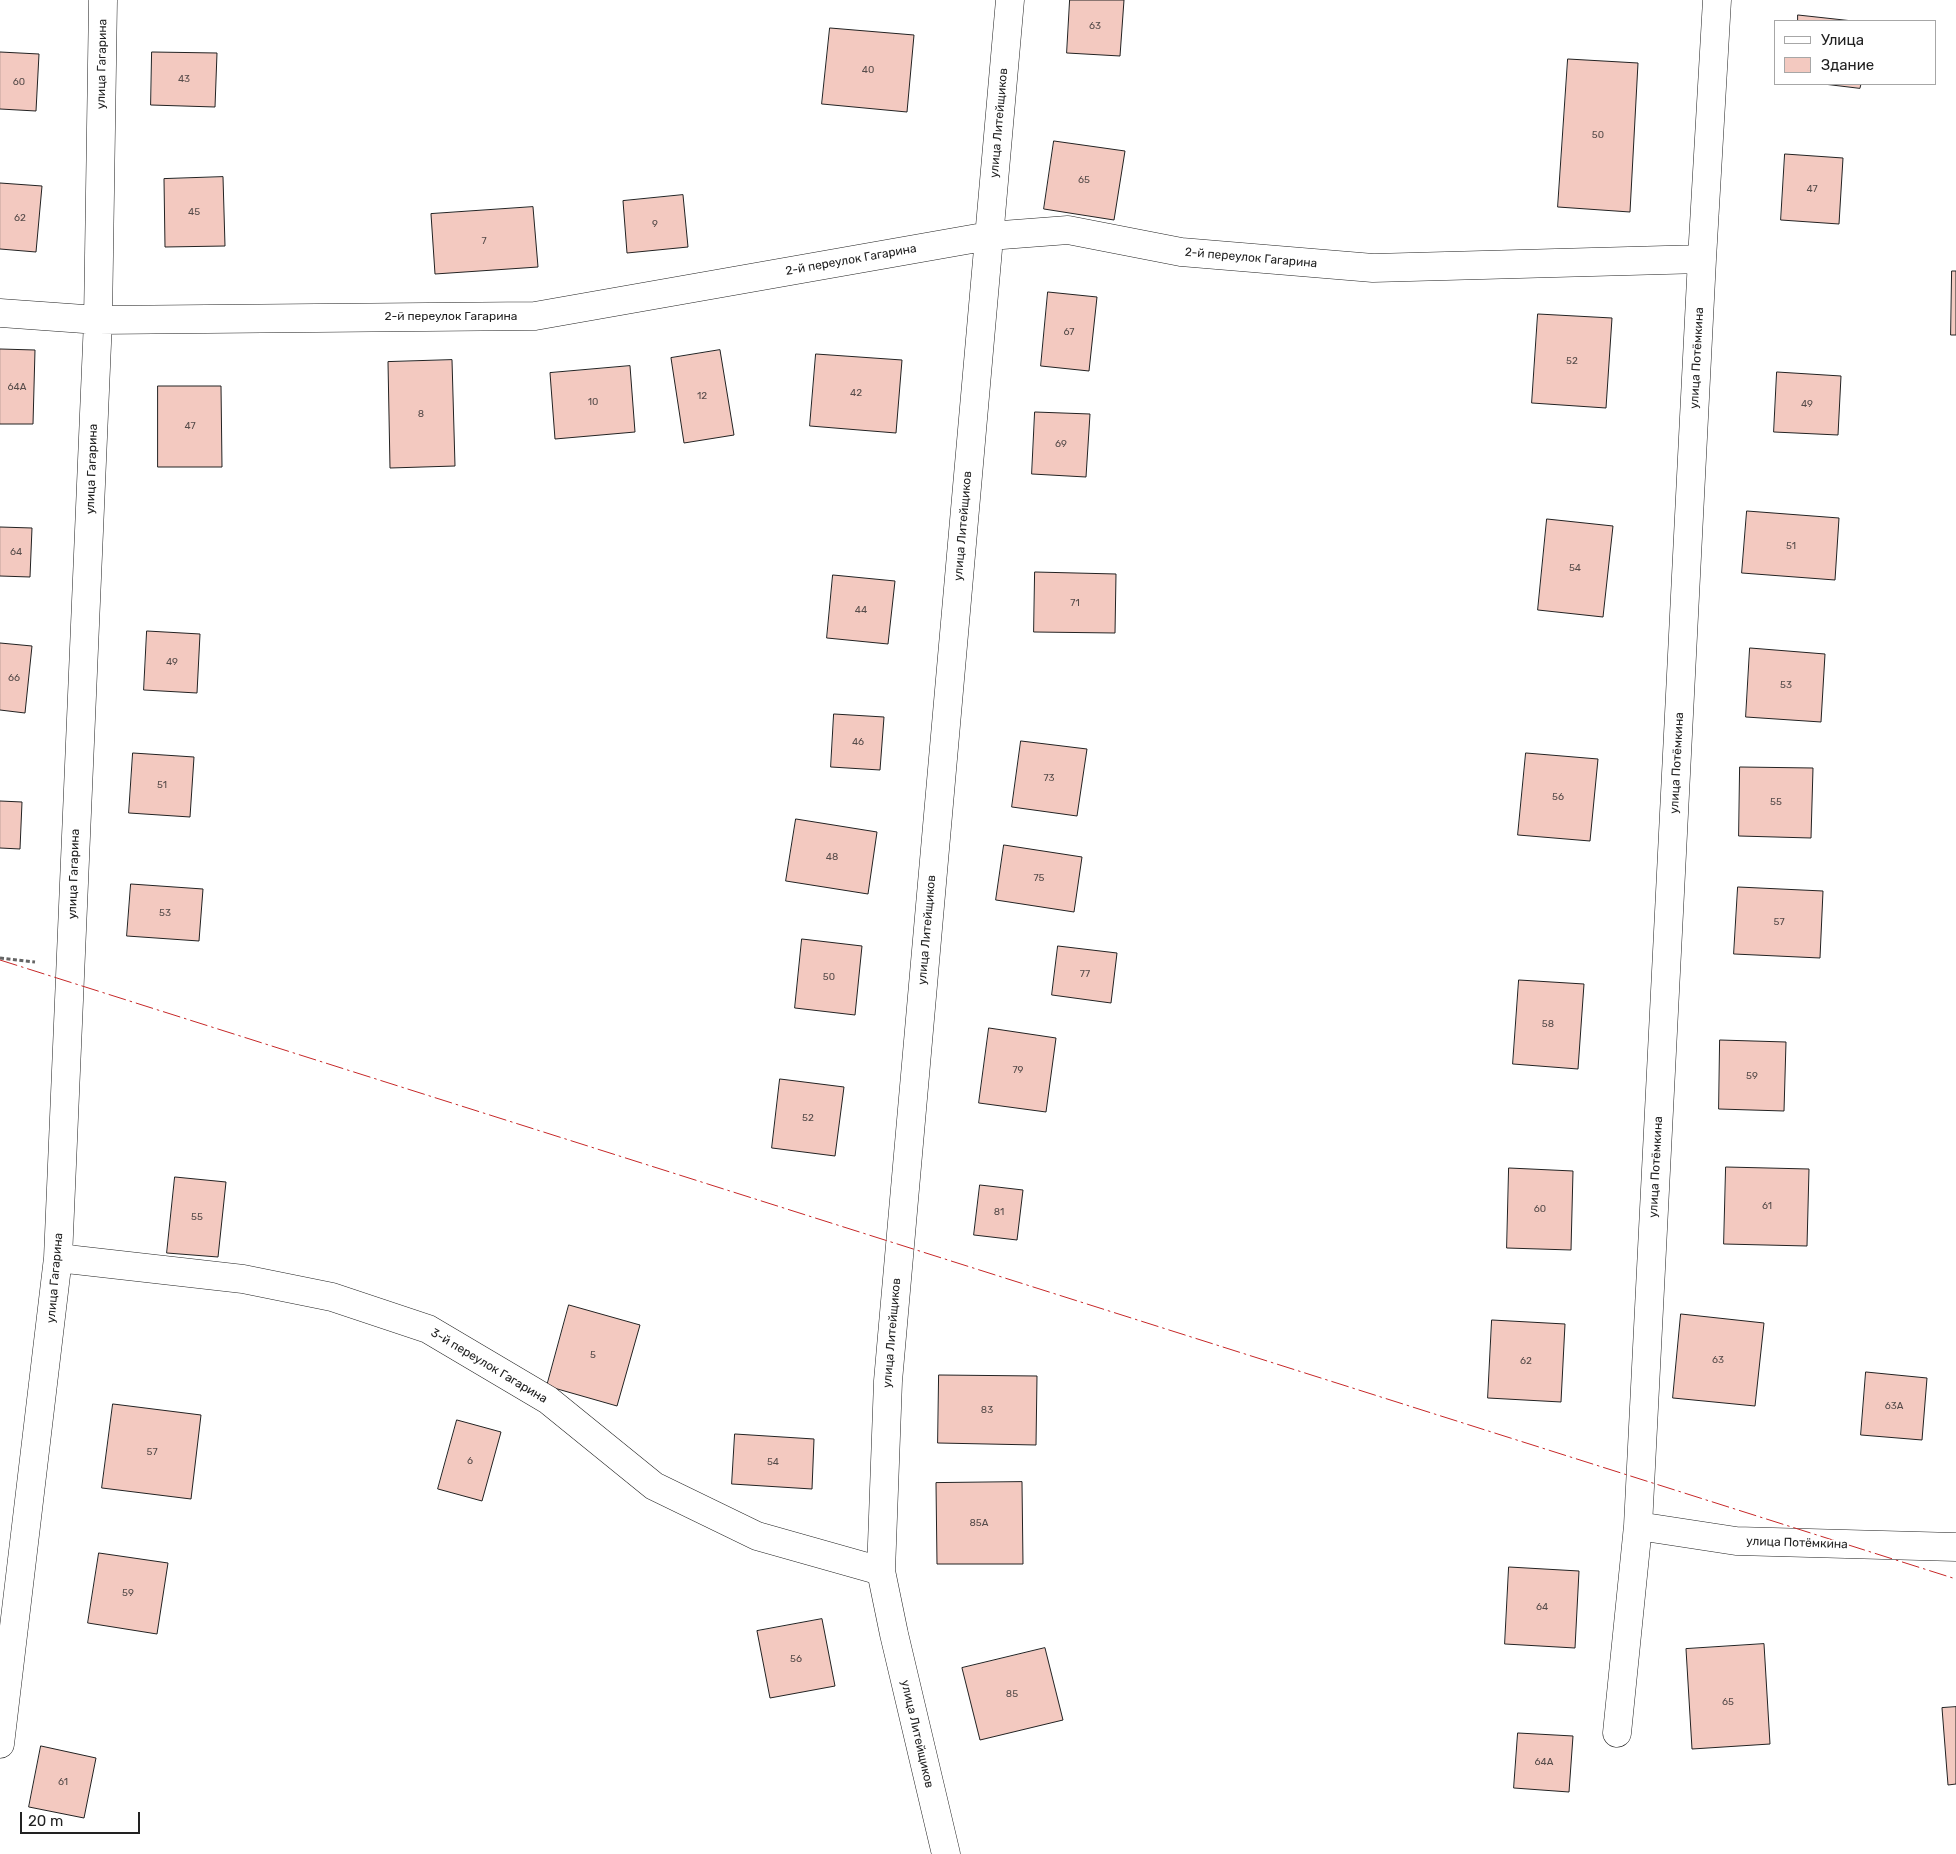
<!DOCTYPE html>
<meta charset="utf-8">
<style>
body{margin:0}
#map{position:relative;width:1956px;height:1854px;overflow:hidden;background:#fff;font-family:Rubik,sans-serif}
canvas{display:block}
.legend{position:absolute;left:1774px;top:20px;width:162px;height:65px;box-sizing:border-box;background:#fff;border:1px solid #a7a7a7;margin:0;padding:6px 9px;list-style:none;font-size:15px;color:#222}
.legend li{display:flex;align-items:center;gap:10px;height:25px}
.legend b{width:25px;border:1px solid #a7a7a7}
.scale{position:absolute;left:20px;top:1812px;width:120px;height:22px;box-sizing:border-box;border:2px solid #222;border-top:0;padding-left:6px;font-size:15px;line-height:18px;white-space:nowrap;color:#222;-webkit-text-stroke:4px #fff;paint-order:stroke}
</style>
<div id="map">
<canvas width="1956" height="1854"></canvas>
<ul class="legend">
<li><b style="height:6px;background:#fff"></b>Улица</li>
<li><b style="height:14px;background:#f3c9c0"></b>Здание</li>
</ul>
<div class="scale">20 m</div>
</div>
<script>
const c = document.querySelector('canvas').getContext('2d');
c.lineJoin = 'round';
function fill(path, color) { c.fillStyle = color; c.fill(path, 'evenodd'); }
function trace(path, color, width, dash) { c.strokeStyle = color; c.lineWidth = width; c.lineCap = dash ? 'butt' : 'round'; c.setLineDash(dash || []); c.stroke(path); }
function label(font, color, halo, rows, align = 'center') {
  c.font = font + ' Rubik,sans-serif'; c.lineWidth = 4; c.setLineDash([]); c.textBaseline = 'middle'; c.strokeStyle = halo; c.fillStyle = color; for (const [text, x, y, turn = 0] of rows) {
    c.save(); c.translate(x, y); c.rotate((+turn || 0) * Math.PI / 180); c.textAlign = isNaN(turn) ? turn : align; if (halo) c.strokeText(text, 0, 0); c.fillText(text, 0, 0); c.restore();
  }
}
const building = new Path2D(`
 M1070 0H1124L1120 56 1067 53Z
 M1798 15 1853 21H1798Z
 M830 28 914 35 907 112 822 104Z
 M0 52 39 54 36 111 0 109Z
 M152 52 217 53 215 107 151 105Z
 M1568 59 1638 63 1630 212 1558 207Z
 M1824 84H1861L1860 88Z
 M1054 141 1125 151 1114 220 1044 209Z
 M1785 154 1843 158 1839 224 1781 220Z
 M223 177 225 246 165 247 164 179Z
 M0 183 42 186 36 252 0 249Z
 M683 195 688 247 627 253 623 201Z
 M533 207 538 267 435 274 431 214Z
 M1952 271H1956V335H1951Z
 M1048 292 1097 297 1089 371 1041 366Z
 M1538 314 1612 318 1606 408 1532 403Z
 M0 349 35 350 33 424H0Z
 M720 350 734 435 684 443 671 358Z
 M816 354 902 360 896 433 810 426Z
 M452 360 455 466 390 468 388 362Z
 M630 366 635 432 555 439 550 373Z
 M1777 372 1841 376 1838 435 1774 432Z
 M158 386H221L222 467H158Z
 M1035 412 1090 414 1086 477 1032 474Z
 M1747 511 1839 518 1835 580 1742 573Z
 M1547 519 1613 526 1603 617 1538 610Z
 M0 527 32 528 30 577 0 576Z
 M1035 572 1116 574 1115 633 1034 632Z
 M833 575 895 581 888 644 827 638Z
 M147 631 200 634 197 693 144 690Z
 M0 643 32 646 25 713 0 710Z
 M1750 648 1825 654 1821 722 1746 717Z
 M834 714 884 717 880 770 831 767Z
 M1021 741 1087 749 1077 816 1012 807Z
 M133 753 194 757 190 817 129 813Z
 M1526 753 1598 759 1590 841 1518 835Z
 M1740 767 1813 768 1811 838 1739 836Z
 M0 801 22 802 20 849 0 848Z
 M796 819 877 832 868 894 786 881Z
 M1004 845 1082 857 1074 912 996 900Z
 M131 884 203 889 199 941 127 936Z
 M1738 887 1823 891 1820 958 1734 954Z
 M802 939 862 946 855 1015 795 1008Z
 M1058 946 1117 953 1111 1003 1052 995Z
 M1519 980 1584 984 1578 1069 1513 1064Z
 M989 1028 1056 1038 1046 1112 979 1103Z
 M1720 1040 1786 1042 1784 1111 1719 1109Z
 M780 1079 844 1087 835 1156 772 1148Z
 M1726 1167 1809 1169 1807 1246 1724 1244Z
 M1509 1168 1573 1171 1571 1250 1507 1248Z
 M175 1177 226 1182 218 1257 167 1253Z
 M980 1185 1023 1190 1017 1240 974 1235Z
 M569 1305 640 1325 617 1406 547 1386Z
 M1681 1314 1764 1323 1755 1406 1673 1398Z
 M1492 1320 1565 1324 1561 1402 1488 1398Z
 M1866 1372 1927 1378 1922 1440 1861 1435Z
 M939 1375 1037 1376 1036 1445 938 1443Z
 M113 1404 201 1415 191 1499 102 1488Z
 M457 1420 501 1432 482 1501 438 1489Z
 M735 1434 814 1439 812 1489 732 1484Z
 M1022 1482 1023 1564H937L936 1483Z
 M99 1553 168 1563 157 1634 88 1623Z
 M1509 1567 1579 1571 1575 1648 1505 1644Z
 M822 1619 835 1686 770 1698 757 1631Z
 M1764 1644 1770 1744 1692 1749 1686 1649Z
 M1045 1648 1063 1720 980 1740 962 1668Z
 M1956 1707V1784L1948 1785 1942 1708Z
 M1518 1733 1573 1736 1569 1792 1514 1788Z
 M41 1746 96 1758 84 1818 29 1807Z`);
const path = new Path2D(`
 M0 958 35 962`);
const minor = new Path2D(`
 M0 313 98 320 535 316 989 236 1068 230 1181 252 1373 268 1702 259
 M58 1258 243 1279 332 1297 428 1329 548 1400 654 1486 757 1536 881 1571
 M1638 1526 1736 1541 1956 1547
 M1617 1733 1638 1526 1702 259 1717 0
 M0 1744 58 1258 98 320 103 0
 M946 1854 894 1634 881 1571 888 1381 1010 0`);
const power = new Path2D(`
 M0 960 1956 1579`);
const numberNames = [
 ["63",1095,26],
 ["40",868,70],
 ["43",184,79],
 ["60",19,82],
 ["50",1598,135],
 ["65",1084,180],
 ["47",1812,189],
 ["45",194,212],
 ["62",20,218],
 ["9",655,224],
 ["7",484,241],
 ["67",1069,332],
 ["52",1572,361],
 ["64А",17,387],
 ["42",856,393],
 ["12",702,396],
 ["10",593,402],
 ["49",1807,404],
 ["8",421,414],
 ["47",190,426],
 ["69",1061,444],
 ["51",1791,546],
 ["64",16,552],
 ["54",1575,568],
 ["71",1075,603],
 ["44",861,610],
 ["49",172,662],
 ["66",14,678],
 ["53",1786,685],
 ["46",858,742],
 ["73",1049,778],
 ["51",162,785],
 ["56",1558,797],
 ["55",1776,802],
 ["48",832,857],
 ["75",1039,878],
 ["53",165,913],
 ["57",1779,922],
 ["77",1085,974],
 ["50",829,977],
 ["58",1548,1024],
 ["79",1018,1070],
 ["59",1752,1076],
 ["52",808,1118],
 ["61",1767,1206],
 ["60",1540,1209],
 ["81",999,1212],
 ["55",197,1217],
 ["5",593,1355],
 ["63",1718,1360],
 ["62",1526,1361],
 ["63А",1894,1406],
 ["83",987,1410],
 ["57",152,1452],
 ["6",470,1461],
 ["54",773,1462],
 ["85А",979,1523],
 ["59",128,1593],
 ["64",1542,1607],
 ["56",796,1659],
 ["85",1012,1694],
 ["65",1728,1702],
 ["64А",1544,1762],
 ["61",63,1782]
];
const streetNames = [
 ["улица Гагарина",102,64,-89],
 ["улица Литейщиков",999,123,-85],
 ["2-й переулок Гагарина",1251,258,5],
 ["2-й переулок Гагарина",851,260,-10],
 ["2-й переулок Гагарина",451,317],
 ["улица Потёмкина",1697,358,-87],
 ["улица Гагарина",92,469,-88],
 ["улица Литейщиков",963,526,-85],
 ["улица Потёмкина",1677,763,-87],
 ["улица Гагарина",74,874,-88],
 ["улица Литейщиков",927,930,-85],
 ["улица Потёмкина",1656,1167,-87],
 ["улица Гагарина",55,1278,-85],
 ["улица Литейщиков",892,1333,-85],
 ["3-й переулок Гагарина",489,1366,31],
 ["улица Потёмкина",1797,1543,2],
 ["улица Литейщиков",917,1734,77]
];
fill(building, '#f3c9c0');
trace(building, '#222', 1);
trace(minor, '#222', 29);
trace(path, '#646464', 3, [4, 2.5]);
trace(minor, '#fff', 28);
trace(power, '#c62828', 1, [18, 4, 2.5, 4]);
label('10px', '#564c4a', null, numberNames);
label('12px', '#222', '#fff', streetNames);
</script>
